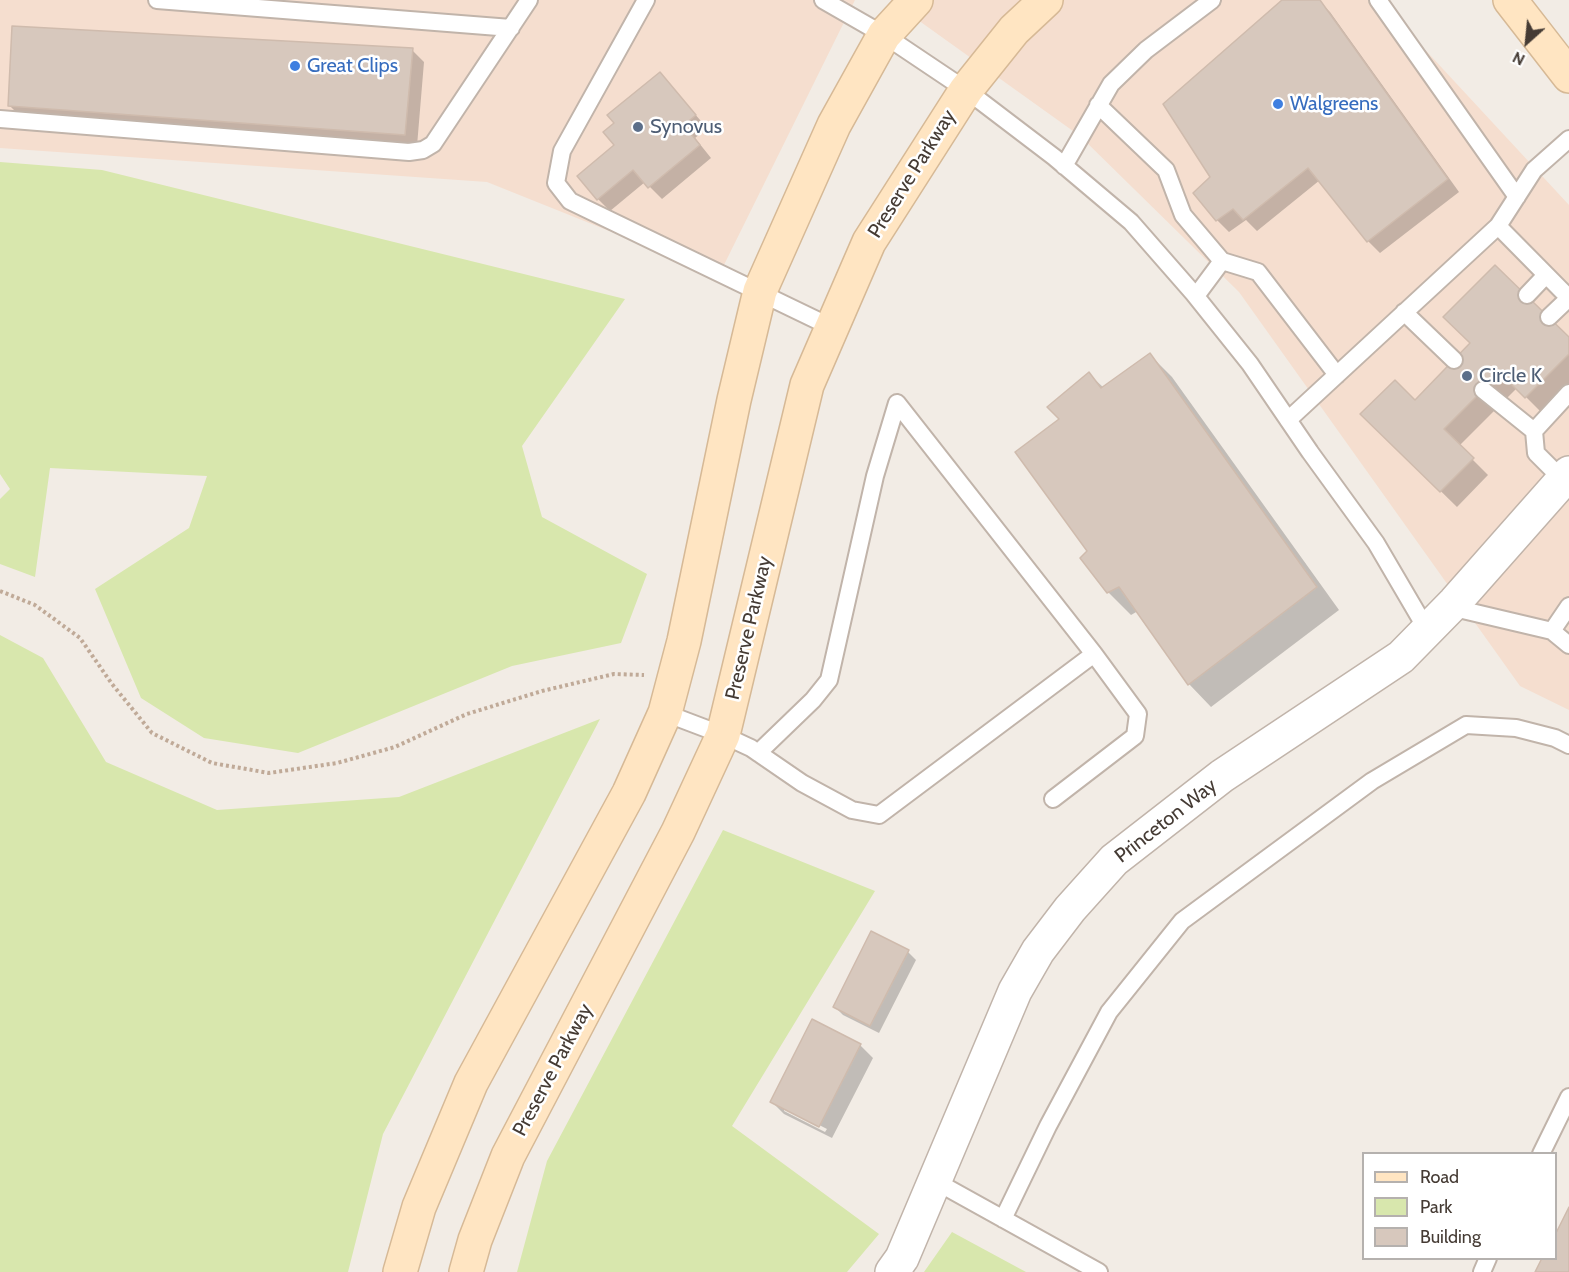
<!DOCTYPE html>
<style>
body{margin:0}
#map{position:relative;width:1569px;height:1272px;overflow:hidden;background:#f2ece5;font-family:Cabin,sans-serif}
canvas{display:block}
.legend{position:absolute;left:1362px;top:1152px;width:195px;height:108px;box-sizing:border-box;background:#fff;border:2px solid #b5b1ae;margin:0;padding:8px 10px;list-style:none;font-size:18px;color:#453b34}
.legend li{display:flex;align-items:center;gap:12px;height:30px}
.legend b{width:30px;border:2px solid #b5b1ae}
.north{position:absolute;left:1497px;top:12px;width:60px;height:60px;-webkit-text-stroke:4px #fff;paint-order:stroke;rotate:207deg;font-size:16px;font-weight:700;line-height:24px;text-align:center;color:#453b34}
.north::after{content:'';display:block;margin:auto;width:21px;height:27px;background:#453b34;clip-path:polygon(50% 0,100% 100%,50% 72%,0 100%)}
</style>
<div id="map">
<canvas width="1569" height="1272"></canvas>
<ul class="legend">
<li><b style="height:8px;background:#ffe5c2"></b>Road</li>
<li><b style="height:16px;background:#d8e7ad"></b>Park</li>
<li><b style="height:16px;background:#d7c8bd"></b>Building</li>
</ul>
<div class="north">N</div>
</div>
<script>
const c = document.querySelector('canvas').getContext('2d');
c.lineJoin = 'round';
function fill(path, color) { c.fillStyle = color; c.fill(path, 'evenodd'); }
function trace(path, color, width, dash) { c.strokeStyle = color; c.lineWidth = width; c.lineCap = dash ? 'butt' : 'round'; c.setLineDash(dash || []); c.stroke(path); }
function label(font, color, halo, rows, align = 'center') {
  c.font = font + ' Cabin,sans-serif'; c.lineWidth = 5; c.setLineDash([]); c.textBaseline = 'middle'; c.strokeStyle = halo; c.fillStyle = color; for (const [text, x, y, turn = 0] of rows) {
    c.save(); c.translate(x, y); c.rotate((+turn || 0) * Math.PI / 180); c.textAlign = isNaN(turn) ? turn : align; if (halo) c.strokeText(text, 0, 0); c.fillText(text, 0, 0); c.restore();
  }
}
const commercial = new Path2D(`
 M0 0H855L719 275 487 182 0 148Z
 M890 0H1379L1569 205V710L1520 686 1239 292 1080 136Z`);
const green = new Path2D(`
 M0 162 102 170 625 299 522 446 542 517 647 574 621 643 512 666 298 753 204 738 141 698 95 589 189 528 207 476 50 468 35 577 0 564V499L10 489 0 474Z
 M0 635 43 658 106 762 217 810 399 797 600 719 383 1134 348 1272H0Z
 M723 830 875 891 732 1126 879 1234 847 1272H517L547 1161Z
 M952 1232 1026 1272H924Z`);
const shadow = new Path2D(`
 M1284 0H1318L1330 12 1459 192 1380 253 1368 241 1320 180 1257 231 1246 220 1229 232 1217 220 1212 178Z
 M412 50 424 62 417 146 22 118 10 106Z
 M660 74 707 128 695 138 711 158 662 199 645 182 610 211 598 199 616 146Z
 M1569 339V386L1542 413 1517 388 1459 446 1488 475 1457 507 1362 414 1415 402Z
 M1150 355 1172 377 1339 610 1211 707 1189 684 1138 611 1131 615 1108 592 1089 551 1061 419 1089 374 1104 388Z
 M872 933 908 952 916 960 879 1033 843 1015 835 1007Z
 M812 1021 860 1045 873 1058 832 1138 784 1114 771 1101ZM784 1107 827 1129 825 1132 784 1111Z`);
const building = new Path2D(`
 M1282 0H1320L1448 179 1367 242 1308 168 1243 220 1233 209 1216 221 1193 193 1210 177 1163 104Z
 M12 26 413 48 405 135 8 106Z
 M660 72 696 115 684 125 700 145 648 188 633 170 597 200 577 176 614 145 603 132 614 123 607 115Z
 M1495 265 1569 337V354L1525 398 1500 373 1444 429 1474 458 1440 492 1360 414 1395 380 1415 400 1470 343 1443 317Z
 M1150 353 1317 587 1188 685 1119 587 1107 593 1080 558 1087 551 1015 452 1059 419 1047 407 1089 372 1101 388Z
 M871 931 909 950 870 1026 833 1007Z
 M812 1019 861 1044 819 1127 770 1102Z
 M1569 1207V1272H1535L1542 1258H1556V1233Z`);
const path = new Path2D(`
 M0 591 35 605 80 638 112 684 152 733 212 763 269 773 337 763 395 747 467 714 542 691 614 674 644 675`);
const lane = new Path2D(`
 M157 0 511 28
 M646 0 562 151 556 183 570 201 831 327
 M823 0 884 35 966 90 1054 157 1131 222 1194 294 1250 364 1310 452 1376 543 1427 630
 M1378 0 1517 197
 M1098 105 1166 170 1183 215 1222 261 1196 296
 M0 119 409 152 423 150 433 144 529 0
 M1064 166 1111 84 1146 50 1212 0
 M1498 226 1534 170 1569 139
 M1222 261 1258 272 1337 375
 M1527 295 1546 275
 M1404 312 1454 360
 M1549 317 1569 298
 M1483 390 1534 431
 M1288 420 1498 226 1569 298
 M1563 480 1536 453 1534 431 1569 393
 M1450 607 1552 631 1569 645
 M1552 631 1569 606
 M665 713 723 735 751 748 802 783 852 810 879 815 1094 654 897 403 875 476 829 680 813 700 758 753
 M1053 799 1135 736 1138 714 1094 654
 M1541 1154 1569 1097
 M935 1181 1099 1272
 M1003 1219 1048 1126 1109 1012 1182 921 1372 781 1466 725 1516 728 1555 738 1569 745
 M1482 1272 1488 1258`);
const street = new Path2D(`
 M892 1272 902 1258 1015 991 1038 951 1070 909 1114 860 1222 776 1401 657 1455 602 1569 473`);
const secondary = new Path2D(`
 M1510 0 1569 76
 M400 1272 419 1207 471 1083 629 793 665 713 684 641 734 400 760 291 834 125 884 35 916 0
 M466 1272 475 1240 508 1156 678 832 723 735 807 385 869 242 966 90 1014 30 1046 0`);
const markers = [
 [295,66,6,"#3f7fe0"],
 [1278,104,6,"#3f7fe0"],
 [638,127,6,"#5c6f8a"],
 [1467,376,6,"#5c6f8a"]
];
const shopNames = [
 ["Great Clips",307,66],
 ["Walgreens",1290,104]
];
const serviceNames = [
 ["Synovus",650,127],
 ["Circle K",1479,376]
];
const streetNames = [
 ["Preserve Parkway",912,174,-58],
 ["Preserve Parkway",749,628,-77],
 ["Princeton Way",1166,821,-38],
 ["Preserve Parkway",553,1070,-62]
];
fill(commercial, '#f5decf');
fill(green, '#d8e7ad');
fill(shadow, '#0003');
fill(building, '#d7c8bd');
trace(building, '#cfbbad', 1.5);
trace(lane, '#c1b4aa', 20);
trace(street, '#c1b4aa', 36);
trace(secondary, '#d6b996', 36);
trace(path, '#c0aa98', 4, [3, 3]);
trace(lane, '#fff', 16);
trace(street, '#fff', 33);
trace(secondary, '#ffe5c2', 33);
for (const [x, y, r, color] of markers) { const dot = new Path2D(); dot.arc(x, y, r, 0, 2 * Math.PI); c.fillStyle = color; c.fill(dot); trace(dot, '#fff', 2); }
label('20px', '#366cbe', '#fff', shopNames, 'left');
label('20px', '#4e5e75', '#fff', serviceNames, 'left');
label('20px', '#453b34', '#fff', streetNames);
</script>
